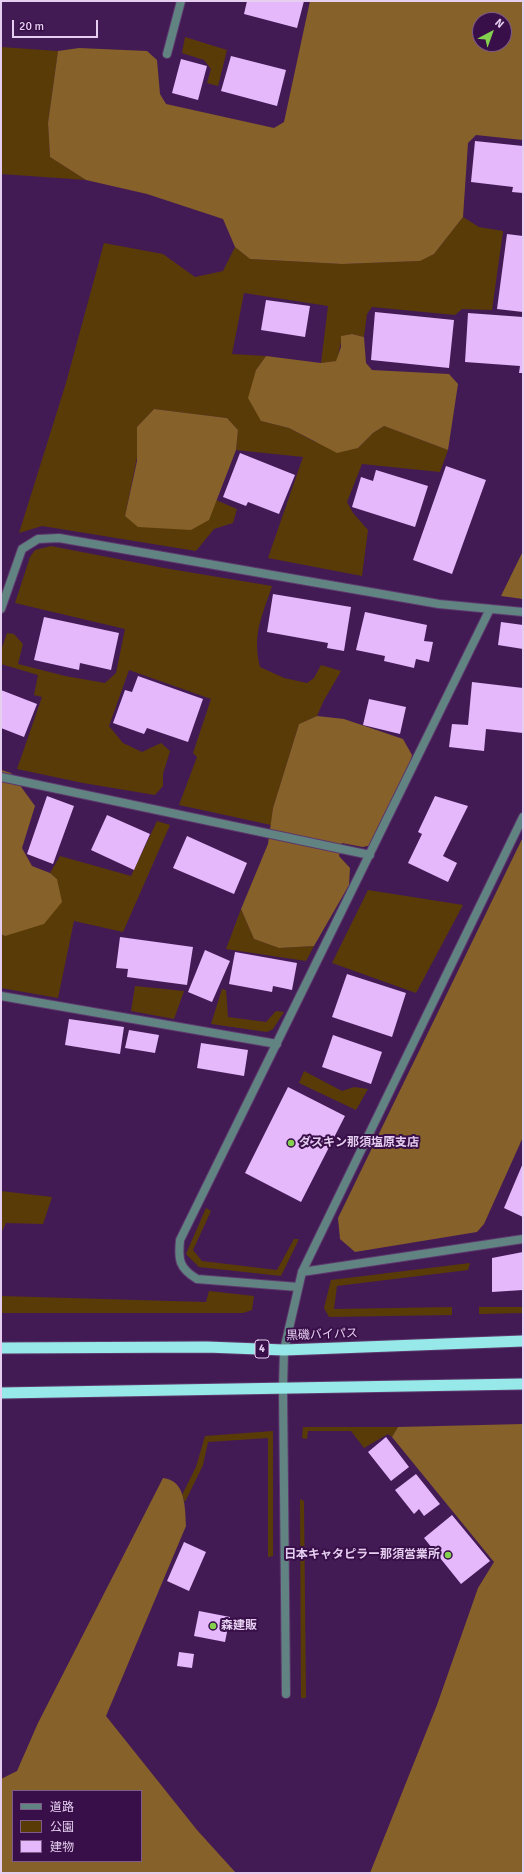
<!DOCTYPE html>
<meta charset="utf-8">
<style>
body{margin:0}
#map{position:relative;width:524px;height:1874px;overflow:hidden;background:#431b54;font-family:Signika,"Noto Sans JP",sans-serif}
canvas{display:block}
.frame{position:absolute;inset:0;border:2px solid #e5cef0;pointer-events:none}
.legend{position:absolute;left:12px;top:1790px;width:130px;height:72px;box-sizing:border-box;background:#380f48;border:1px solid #7d5b8b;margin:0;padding:5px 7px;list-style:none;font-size:12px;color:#e5cef0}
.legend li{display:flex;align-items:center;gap:8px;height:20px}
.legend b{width:20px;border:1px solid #7d5b8b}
.north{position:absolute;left:472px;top:12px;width:40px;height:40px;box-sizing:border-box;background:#380f48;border:1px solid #7d5b8b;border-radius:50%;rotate:41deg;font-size:11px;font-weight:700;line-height:16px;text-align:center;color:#e5cef0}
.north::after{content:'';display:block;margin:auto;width:14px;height:18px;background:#83d04e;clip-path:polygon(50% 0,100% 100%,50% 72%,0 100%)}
.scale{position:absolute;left:12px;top:20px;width:86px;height:18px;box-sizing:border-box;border:2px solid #e5cef0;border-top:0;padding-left:5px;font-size:12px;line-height:14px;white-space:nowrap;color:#e5cef0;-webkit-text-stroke:3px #380f48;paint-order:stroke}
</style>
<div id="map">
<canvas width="524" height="1874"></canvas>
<div class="frame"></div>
<ul class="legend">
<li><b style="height:5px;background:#618483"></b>道路</li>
<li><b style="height:11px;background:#593b07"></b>公園</li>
<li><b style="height:11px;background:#e5b7fb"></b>建物</li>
</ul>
<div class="north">N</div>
<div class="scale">20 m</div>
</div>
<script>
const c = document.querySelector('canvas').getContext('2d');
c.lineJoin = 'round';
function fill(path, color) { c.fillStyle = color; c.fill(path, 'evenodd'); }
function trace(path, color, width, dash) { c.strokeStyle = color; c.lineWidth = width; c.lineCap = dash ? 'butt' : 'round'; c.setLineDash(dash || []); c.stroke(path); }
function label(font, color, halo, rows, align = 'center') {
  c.font = font + ' Signika,"Noto Sans JP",sans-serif'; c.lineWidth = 4; c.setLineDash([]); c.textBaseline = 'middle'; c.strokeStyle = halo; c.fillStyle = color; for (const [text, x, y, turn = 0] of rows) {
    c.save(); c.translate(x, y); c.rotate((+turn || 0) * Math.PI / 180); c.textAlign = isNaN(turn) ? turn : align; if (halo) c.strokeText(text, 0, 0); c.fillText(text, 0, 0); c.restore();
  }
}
const green = new Path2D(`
 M185 37 227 50 218 86 207 83 211 69 204 60 182 53Z
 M1 47 58 51 48 123 50 157 86 180 1 174Z
 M463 217 479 227 503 231 492 310 462 309 455 315 372 307 367 314 364 337 352 334 342 336 337 361 321 363 328 306 244 293 232 354 266 356 256 370 261 421 289 428 315 442 358 448 373 433 384 426 448 450 440 472 362 464 347 502 353 513 368 530 362 576 268 558 303 457 236 450 238 430 227 418 154 409 137 427V457L125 516 208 520 216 500 237 509 233 523 214 529 196 551 42 526 19 533 66 383 104 243 163 254 195 277 223 271 235 247 250 259 342 264 419 261 434 254Z
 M51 546 164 568 272 586C262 617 252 634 260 667L284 678 307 683 314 678 321 665 341 671 323 702 317 716 299 724 273 808 271 825 179 805 197 757 193 753 211 699 129 670 109 726 123 743 142 752 161 743 170 751 163 774V786L155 795 83 783 17 769 42 697 34 695 38 675 1 664V651L7 633 14 634 23 644 18 664 65 676 105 683 116 673 125 629 15 603 30 557 35 550Z
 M157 821 170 825 123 932 74 921 58 998 1 988V934L5 936 57 879 50 873 60 856 131 876Z
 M368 890 463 905 416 993 332 963Z
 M241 909 254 939 279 948 314 946 306 961 226 949Z
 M135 986 184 991 174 1019 131 1011Z
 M222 989 226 990 228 1017 266 1022 276 1011 284 1012 273 1029 267 1032 211 1024Z
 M304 1071 342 1091 354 1087 368 1089 356 1110 299 1083Z
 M1 1191 52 1197 43 1224 6 1223 1 1233Z
 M206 1208 211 1211 193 1250 202 1261 277 1270 294 1239H299L281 1276 199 1267 186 1254Z
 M470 1263 468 1270 337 1286 334 1309 452 1307V1315L329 1317 324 1308 331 1280Z
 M209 1291 254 1296 252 1310 243 1313H1V1296L206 1302Z
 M479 1307H523V1313L479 1314Z
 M303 1427H398L392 1437 388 1434 364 1448 351 1431H308L307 1439 302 1438Z
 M273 1431V1556L268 1557V1438L208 1442 203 1465 185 1502 182 1495 196 1467 205 1436Z
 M300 1499 304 1501 306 1698H301Z`);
const forest = new Path2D(`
 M310 1H523V140L476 135 468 143 463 217 434 254 420 261 342 264 250 259 235 247 223 219 147 194 86 180 50 157 48 123 58 51 79 48 147 51 157 60 160 94 166 104 274 128 284 122ZM480 20H504V44H480Z
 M352 334 364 337 366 363 372 370 449 374 458 384 448 450 384 426 373 433 358 448 337 453 289 428 261 421 248 398 256 370 266 356 321 363 336 361 341 347V336Z
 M154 409 227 418 238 430 236 450 209 520 191 530 138 527 125 516 137 461V427Z
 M523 551V599L501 596Z
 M317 716 344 719 403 739 412 755 409 766 371 845 363 847 342 843 339 856 350 868 349 885 314 946 279 948 254 939 241 909 268 844 273 808 299 724Z
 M1 770 11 773 35 806 22 848 32 866 50 873 57 879 62 902 44 924 5 936 1 934Z
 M523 837V1137L484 1224 477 1232 355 1252 340 1239 338 1218Z
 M523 1424V1873H370L437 1705 478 1588 494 1562 392 1437 398 1427Z
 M163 1478C186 1480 185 1508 186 1526L106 1716 197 1830 236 1873H1V1779L17 1771 38 1723ZM13 1791H141V1861H13Z`);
const building = new Path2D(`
 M247 1H304L297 28 244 14Z
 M231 56 286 70 277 106 221 91Z
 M181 59 207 66 198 100 172 93Z
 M475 141 523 146V193L512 192 513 187 471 182Z
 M507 234 523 236V312L497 309Z
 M266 300 310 306 305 337 261 330Z
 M375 312 454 320 449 368 371 360Z
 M468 313 523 317V373H519L520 366 465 362Z
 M240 453 295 475 279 514 248 502 246 506 223 497Z
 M446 466 486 480 452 574 413 560Z
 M376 470 428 486 415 527 352 507 361 477 373 481Z
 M273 594 351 607 344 651 327 648 328 643 267 632Z
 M365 612 427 625 424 641 433 642 429 662 416 659 414 668 384 661 385 656 356 650Z
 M44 617 119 633 111 670 80 663 79 670 34 660Z
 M501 622 523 625V649L498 645Z
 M138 676 203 699 188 742 147 728 144 734 113 723 125 690 132 692Z
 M472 682 523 688V733L486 729 484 751 449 747 452 724 468 725Z
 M1 690 37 704 24 737 1 728Z
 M369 699 406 707 400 734 363 725Z
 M47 796 74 806 53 864 27 854Z
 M435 796 468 806 443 856 457 863 448 882 408 863 422 834 418 832Z
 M107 815 150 834 134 870 91 850Z
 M187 836 247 863 234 894 173 868Z
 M120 937 193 947 187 985 127 977 128 969 116 968Z
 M205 950 230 961 212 1002 188 992Z
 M235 952 297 963 292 990 273 986 272 992 229 984Z
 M347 974 406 993 392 1037 332 1017Z
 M69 1019 124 1027 120 1054 65 1045Z
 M129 1030 159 1035 155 1053 125 1048Z
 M333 1035 382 1052 371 1084 322 1067Z
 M201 1043 248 1050 244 1076 197 1068Z
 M288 1087 345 1116 301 1202 245 1173Z
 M523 1163V1217L504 1208Z
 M523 1252V1290L492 1292V1258Z
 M386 1437 409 1467 391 1481 368 1452Z
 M416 1474 440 1504 424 1516 419 1509 414 1514 395 1490Z
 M452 1515 490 1561 461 1584 424 1538Z
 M184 1542 206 1552 189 1591 167 1581Z
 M199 1611 230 1617 225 1642 194 1636Z
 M179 1652 194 1654 192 1668 177 1666Z`);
const service = new Path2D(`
 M167 54 181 1
 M1 609 22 549 38 539 59 538 439 604 523 612
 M1 777 370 855
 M1 996 277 1044
 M298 1287 197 1279C179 1268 178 1260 180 1240L490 609
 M283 1388 286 1694`);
const minor = new Path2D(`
 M302 1272 523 1239
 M284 1350 302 1272 523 817`);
const tertiary = new Path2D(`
 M283 1388 284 1350`);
const trunk = new Path2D(`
 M1 1348 207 1347 284 1350 523 1341
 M1 1393 523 1384`);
const markers = [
 [291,1143,4,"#83d04e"],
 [448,1555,4,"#83d04e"],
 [213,1626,4,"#83d04e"]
];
const shields = [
 [262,1349,14]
];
const shieldNames = [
 ["4",262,1349]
];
const poiNames = [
 ["ダスキン那須塩原支店",299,1143],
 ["日本キャタピラー那須営業所",440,1555,"right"],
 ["森建販",221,1626]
];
const streetNames = [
 ["黒磯バイパス",322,1335,-2]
];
fill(green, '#593b07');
fill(forest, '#866129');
fill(building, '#e5b7fb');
trace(service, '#5d386d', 10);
trace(minor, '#5d386d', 10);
trace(tertiary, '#5d386d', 10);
trace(trunk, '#5d386d', 13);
trace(service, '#618483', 8);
trace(minor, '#618483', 8);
trace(tertiary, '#618483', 8);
trace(trunk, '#96e9e8', 11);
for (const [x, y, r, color] of markers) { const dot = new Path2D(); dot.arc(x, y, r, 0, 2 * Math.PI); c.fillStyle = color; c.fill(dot); trace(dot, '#380f48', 1.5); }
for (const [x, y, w] of shields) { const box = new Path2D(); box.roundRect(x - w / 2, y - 9, w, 18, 3); c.fillStyle = '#380f48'; c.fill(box); trace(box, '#e5cef0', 1); }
label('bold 11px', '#e5cef0', null, shieldNames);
label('bold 12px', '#e5cef0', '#380f48', poiNames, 'left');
label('12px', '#e5cef0', '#380f48', streetNames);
</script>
